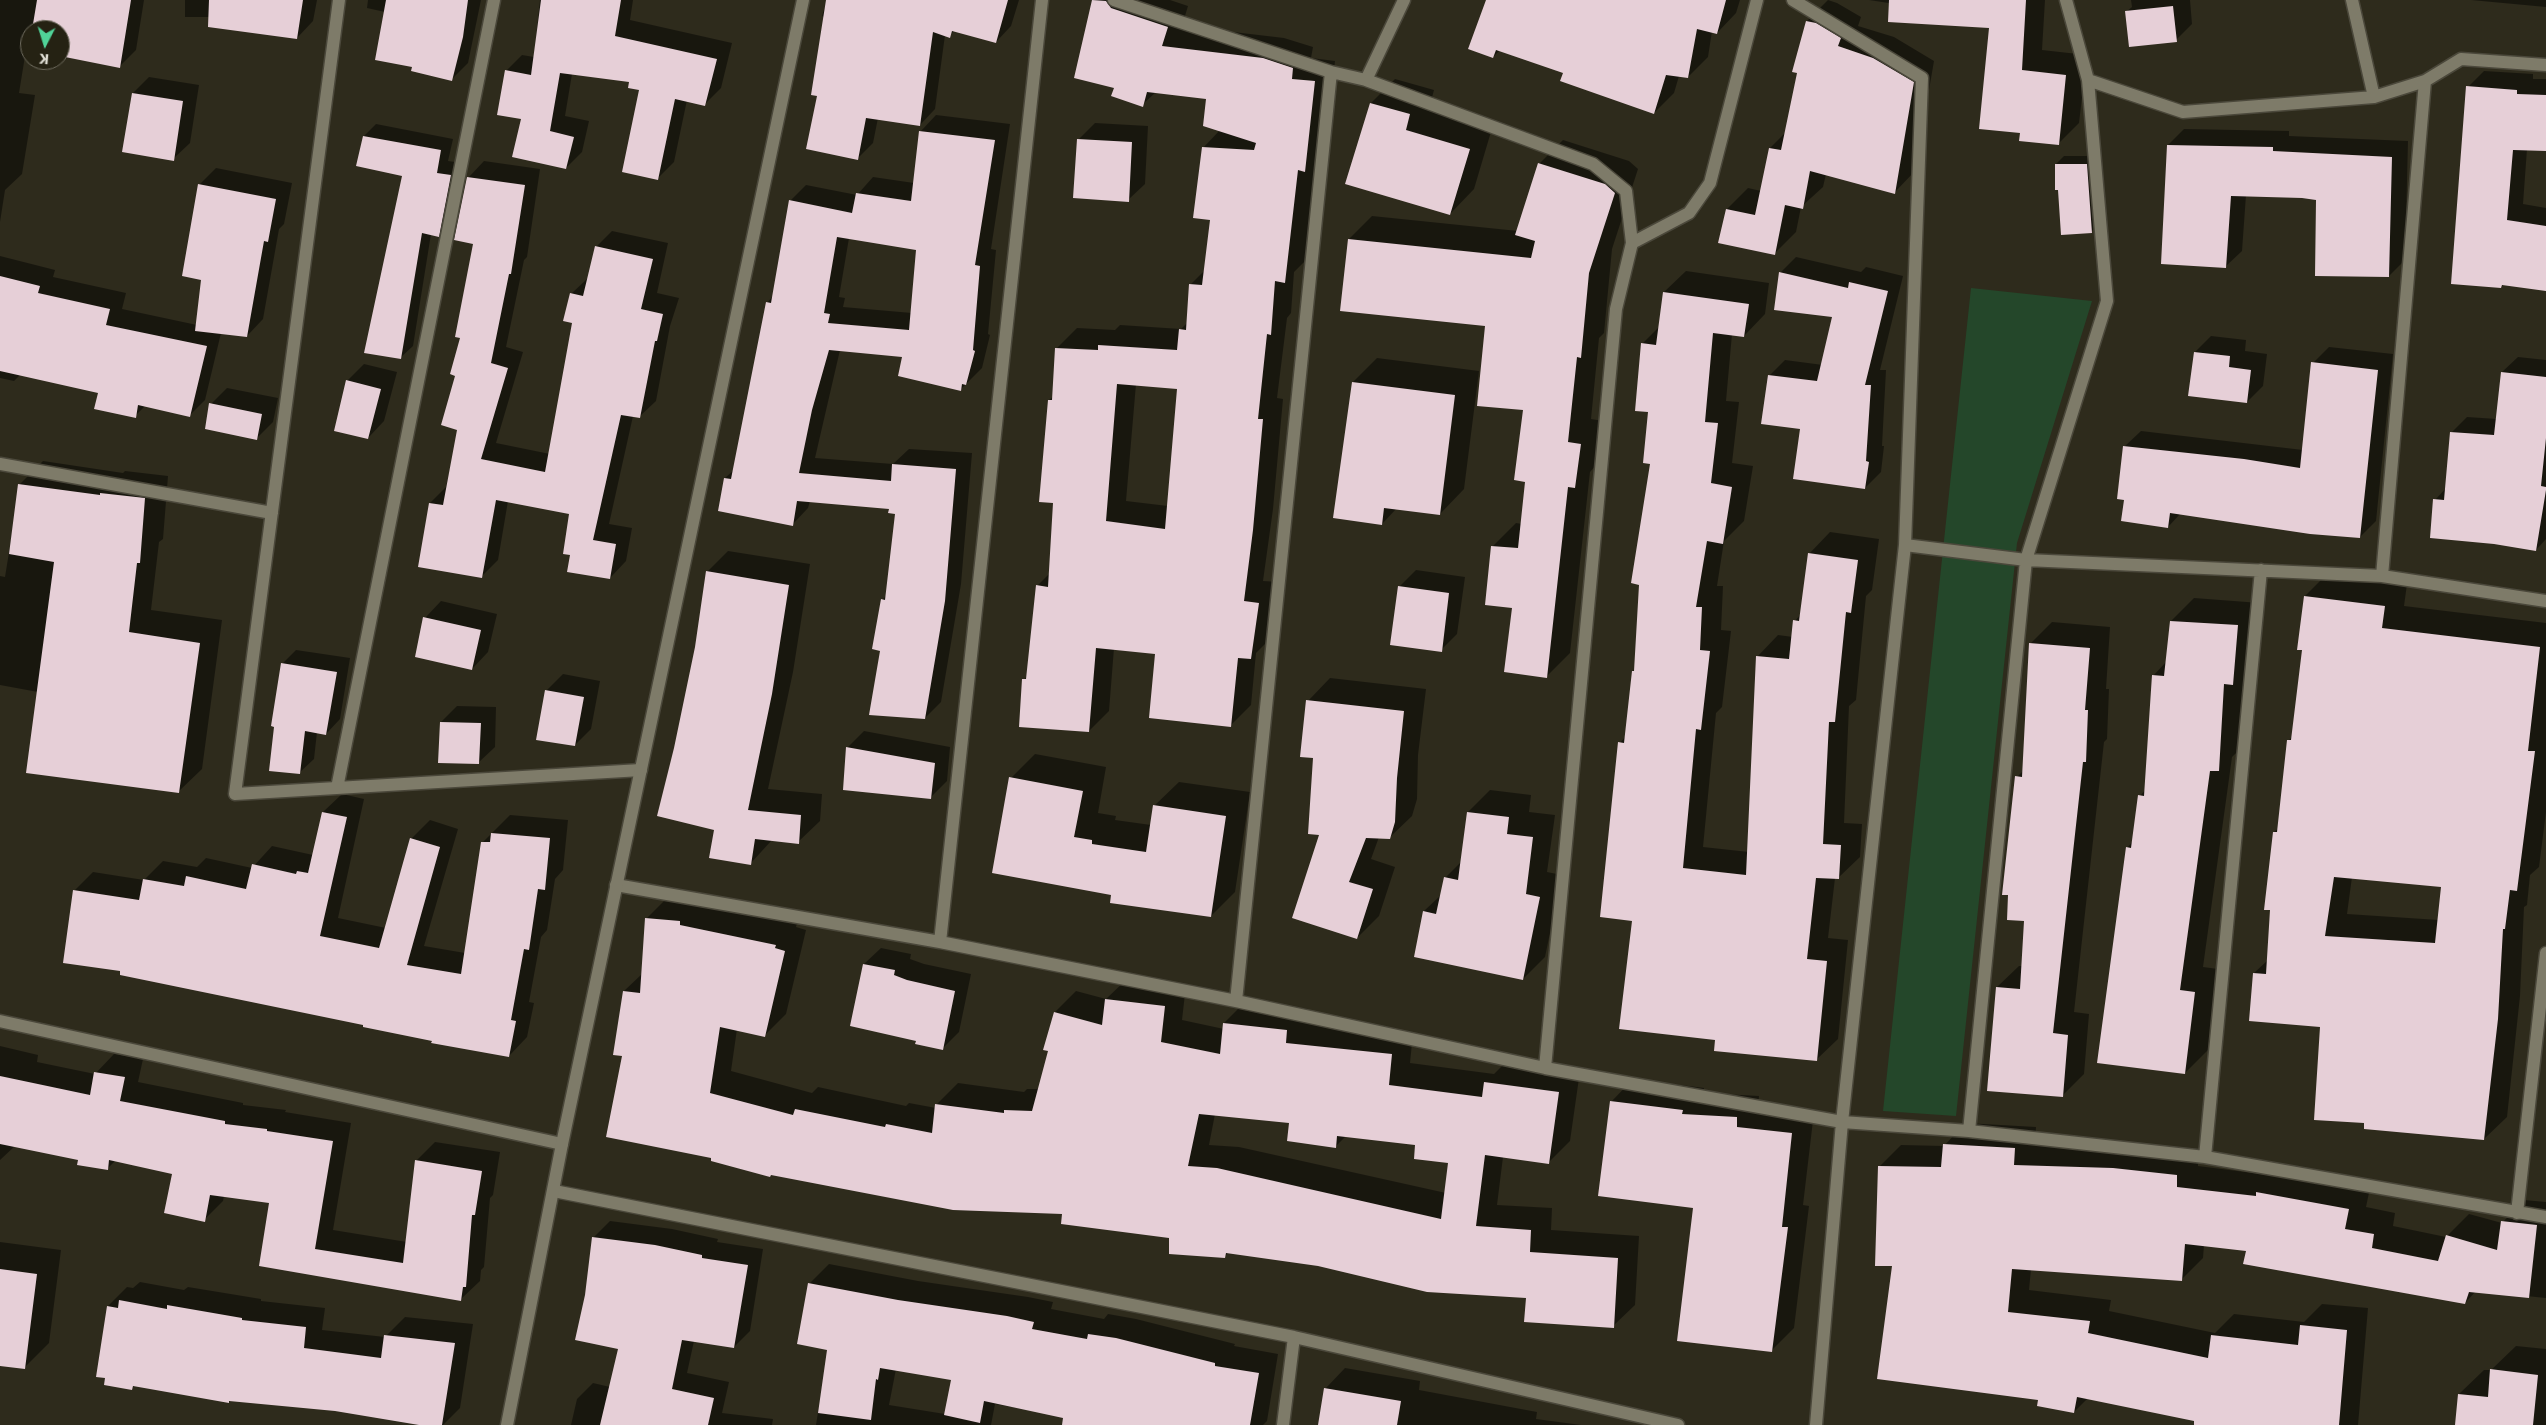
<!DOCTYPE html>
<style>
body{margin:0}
#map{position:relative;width:2546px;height:1425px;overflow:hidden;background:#2e2b1c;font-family:Poppins,sans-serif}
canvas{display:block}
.north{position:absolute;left:20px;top:20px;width:50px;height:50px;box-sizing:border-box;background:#252213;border:1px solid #6f6c5f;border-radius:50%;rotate:185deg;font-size:14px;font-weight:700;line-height:20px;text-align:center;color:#dedcd2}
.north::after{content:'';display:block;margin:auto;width:18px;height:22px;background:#50d398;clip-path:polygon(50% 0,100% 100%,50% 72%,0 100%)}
</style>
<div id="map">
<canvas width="2546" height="1425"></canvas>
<div class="north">K</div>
</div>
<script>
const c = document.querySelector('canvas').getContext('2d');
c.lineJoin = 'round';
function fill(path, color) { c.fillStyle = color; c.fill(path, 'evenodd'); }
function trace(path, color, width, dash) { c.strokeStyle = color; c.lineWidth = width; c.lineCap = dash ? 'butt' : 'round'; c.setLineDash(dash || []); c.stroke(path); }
const green = new Path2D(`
 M1971 288 2092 301 2017 543 1956 1116 1883 1111Z`);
const shadow = new Path2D(`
 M0 0H144L136 50 120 66 60 56V30H30V50H26L19 93 35 95 22 174 5 190 0 222Z
 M185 0H317L313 21 297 38 209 17H185Z
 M368 0H481L468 63 452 79 414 66 385 12 367 8Z
 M540 0H633L630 20 732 43 721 88 705 104 687 100 674 162 658 178 641 90 631 81 572 74 565 116 589 121 582 152 566 168 523 118 506 71 522 55 534 57Z
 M827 0H1019L1011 26 996 42 955 30 949 36 945 35 935 109 920 125 878 118 873 143 857 159 819 95 824 17 822 16Z
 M1094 0H1170L1188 6 1182 26 1284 38 1313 47 1311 58 1335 61 1325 150 1318 157 1305 261 1294 272 1291 313 1287 318 1277 398 1283 399 1273 509 1263 581 1279 582 1272 637 1256 653 1251 705 1231 725 1157 652 1114 648 1109 711 1089 731 1024 680 1027 676 1037 586 1050 573 1054 502 1049 400 1054 396 1057 348 1077 328 1115 330 1120 325 1181 329 1187 323 1190 285 1205 270 1211 219 1203 148 1220 130 1208 97 1156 92 1142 105 1115 87 1075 77ZM1136 384 1179 387 1168 506 1126 501Z
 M1488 0H1740L1736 13 1717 33 1712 31 1708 57 1688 77 1679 76 1674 93 1654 113 1564 72 1500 50 1493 57Z
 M1828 0 1837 3 1861 17 1858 26 1894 37 1934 61 1915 171 1895 192 1826 174 1823 187 1801 207 1796 232 1775 253 1727 209 1748 188 1761 191 1770 148 1786 132 1807 21Z
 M1869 0H2045L2042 50 2087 55 2079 123 2058 144 2021 132 1990 27 1921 8Z
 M2131 0H2190L2192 24 2176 40 2126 12 2132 7Z
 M2471 0H2546V7Z
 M2484 71 2533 74V79H2546V150L2527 149 2523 204 2546 208V290L2504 284 2501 287 2468 87Z
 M149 77 199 85 190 143 173 159 123 151 133 93Z
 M1395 79 1434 90 1430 105 1493 125 1474 189 1450 214 1347 183 1371 103Z
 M936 115 1010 124 991 249 996 250 988 334 990 335 982 368 960 390 904 355 840 350 815 458 893 464 909 449 972 453 961 584 941 702 925 718 882 650V600L887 595 896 512 890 508 810 501 808 508 792 525 725 478 734 470 767 303 773 296 790 201 806 185 857 195 873 177 914 183 920 132ZM849 238 918 249 912 313 843 307 845 298 839 297Z
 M1095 123 1148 126 1145 184 1128 200 1079 139Z
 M376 124 453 139 448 161 462 163 450 223 438 235 431 234 413 346 400 358 403 175 364 136Z
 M2184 129 2289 131V136L2408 141 2405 260 2389 276 2317 198 2246 195 2242 251 2225 267 2168 145Z
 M1563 140 1629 161 1638 169 1612 249 1604 333 1599 338 1591 419 1603 421 1598 463 1590 472 1570 653 1546 677 1513 607 1493 546 1516 523 1522 524 1526 481 1524 409 1486 324 1349 239 1372 216 1518 231 1539 164Z
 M2064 156H2095L2099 224 2091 232 2056 164Z
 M484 161 540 169 527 257 524 260 506 347 523 352 496 443 550 454 574 322 571 294 588 278 596 247 612 231 668 243 657 293 679 298 670 326 656 401 639 417 633 416 609 524 632 528 626 561 610 578 571 554V513L508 501 498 560 482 576 430 503 446 487 459 429 457 375 474 243 468 178Z
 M216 168 292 183 284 224 279 229 263 319 247 336 221 333 205 400 189 416 146 405 135 416 99 392 21 374 14 381 0 378V256L55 270 53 277 126 293 122 309 197 325 202 279 199 185Z
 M1796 257 1861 272 1866 267 1903 276 1880 370H1886L1882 446H1884L1881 472 1865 488 1801 427 1769 376 1785 360 1823 365 1834 316 1780 273Z
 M1686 271 1769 283 1765 314 1744 336 1732 334 1726 401 1739 402 1732 463 1753 466 1744 521 1724 541 1717 586H1723L1721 630 1731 631 1722 707 1716 713 1703 847 1749 852 1757 657 1778 635 1793 637 1795 621 1801 614 1809 554 1830 532 1879 539 1872 590 1866 596 1856 700 1849 706 1844 823 1862 824 1860 857 1838 878H1835L1828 938 1848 940 1838 1039 1816 1060 1716 1039 1634 920 1620 743 1625 737 1633 671 1635 669 1652 463 1650 411 1642 344 1660 326 1664 292Z
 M2211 336 2246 340 2245 351 2267 354 2263 386 2247 402 2195 352Z
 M2329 347 2393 354 2376 521 2360 537 2181 513 2168 527 2125 499 2124 447 2141 431 2303 450 2313 363Z
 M2518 357 2546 360V539L2536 550 2494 543 2435 500 2446 488 2451 433 2467 417 2497 419 2502 372Z
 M1377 358 1479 371 1464 489 1440 514 1397 508 1382 524 1353 382Z
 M364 364 397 372 384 421 368 438 347 381Z
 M227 388 278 398 273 422 257 438 211 404Z
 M43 461 123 473 125 471 168 476 163 539 159 542 151 610 222 620 202 769 178 792 38 692 0 685V576L5 577 20 484Z
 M728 551 810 564 793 672 768 789 822 794 820 821 798 842 772 840 750 864 715 829 676 749 696 647 707 572Z
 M1416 570 1465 577 1457 634 1441 650 1399 587Z
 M2327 574 2407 584 2404 606 2546 623V812L2539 867 2530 875 2527 905 2524 907 2520 996 2507 1117 2484 1139 2366 1121 2322 1026 2254 973 2268 960 2274 832 2279 828 2289 740 2293 736 2304 649 2305 596ZM2352 877 2443 886 2439 920 2347 914Z
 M2194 598 2260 603 2242 747 2232 757 2203 967 2218 969 2208 1050 2185 1073 2127 848 2133 841 2140 796 2146 789 2153 676 2166 662 2171 621Z
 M441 601 497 614 488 652 472 669 425 618Z
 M2052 622 2110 627 2106 689H2109L2107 739 2104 742 2074 1012 2089 1014 2084 1074 2062 1096 1997 987 2019 966H2023L2026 919 2017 777 2024 770 2030 644Z
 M296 650 350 658 340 719 326 734 317 732 314 759 299 773 282 664Z
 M563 674 600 681 591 729 575 745 546 691Z
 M1330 678 1426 689 1418 755 1417 799 1412 816 1389 838 1379 837 1371 859 1395 867 1379 916 1357 938 1321 834 1308 701Z
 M457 706 496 707 495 747 478 763 441 722Z
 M864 731 950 747 947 781 931 797 844 789 848 747Z
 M1035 754 1106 767 1098 813 1116 816 1115 820 1151 825 1154 806 1179 782 1250 792 1235 892 1211 916 1113 894 1011 778Z
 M1490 790 1531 795 1529 812 1555 815 1547 872 1562 875 1545 957 1523 979 1424 911 1441 895 1445 878 1462 861 1468 812Z
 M342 794 364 799 338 918 386 928 411 839 430 820 458 829 424 946 465 953 483 842 510 815 568 820 563 870 555 879 547 930 541 937 529 1002 534 1003 527 1037 509 1056 122 970 74 891 93 872 144 880 163 861 197 867 206 858 252 868 272 846 313 855 323 812Z
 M668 897 797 923 796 927 806 930 786 1014 764 1036 737 1029 731 1071 812 1093 818 1087 906 1106 909 1103 936 1108V1105L958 1083 1024 1092 1027 1089H1039L1050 1050 1055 1012 1076 991 1106 999 1128 978 1186 985 1182 1020 1224 1029V1023L1246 1001 1308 1009 1307 1022 1413 1033 1410 1063 1494 1074 1507 1061 1580 1071 1570 1141 1548 1163 1503 1157 1497 1205 1552 1208 1551 1230 1639 1236 1635 1305 1613 1326 1527 1297 1229 1252 1225 1256 1171 1237 1064 1213 713 1157 623 1055 624 991 643 973 646 919ZM1215 1114 1290 1122 1335 1147 1346 1136 1417 1143 1449 1162 1446 1193 1239 1147 1209 1145Z
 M881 948 911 954 910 959 924 964 971 974 959 1032 943 1048 918 1040 851 1025 864 964Z
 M0 1046 38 1055 37 1062 95 1074 114 1054 143 1059 138 1082 243 1103V1105L286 1110 285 1112 351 1123 333 1230 407 1242 416 1161 435 1142 500 1152 493 1195 490 1198 484 1267 481 1270 480 1281 461 1299 260 1265 271 1202 224 1196 223 1201 204 1220 174 1173 116 1160 107 1169 79 1159 15 1146 0 1160Z
 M1633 1079 1704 1088 1703 1093 1759 1096 1758 1106 1814 1112 1803 1205 1809 1206 1794 1328 1772 1350 1694 1207 1611 1102Z
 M1965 1123 2036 1127 2035 1144 2198 1153V1166L2370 1188 2366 1207 2395 1213 2393 1226 2446 1237 2469 1214 2502 1223 2524 1200 2546 1202V1298L2476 1291 2465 1303 2247 1250 2204 1245 2203 1258 2182 1279 2031 1269 2029 1290 2111 1300 2109 1311 2215 1333 2234 1314 2304 1322 2322 1304 2368 1308 2358 1425H2195V1420L2088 1398 2074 1412 2039 1399 1893 1265 1879 1167 1901 1145 1944 1146Z
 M610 1221 672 1229 718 1239 717 1242 763 1249 750 1331 734 1347 694 1341 687 1373 729 1382 722 1413 773 1419 772 1425H571L577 1399 593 1383 610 1387 619 1348 586 1295 594 1237Z
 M0 1242 61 1250 49 1343 25 1367 0 1364Z
 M829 1264 918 1281 1028 1297 1053 1302 1051 1309 1104 1319 1108 1314 1136 1319 1235 1344 1234 1346 1278 1354 1267 1421 1263 1425H1129L1102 1423 995 1404 991 1425H816L828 1349 809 1284ZM896 1369 952 1379 945 1414 889 1405Z
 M140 1282 184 1290 188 1287 261 1299V1301L325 1308 322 1330 385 1337 405 1317 473 1324 460 1408 443 1425H427L335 1410 231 1400 229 1402 135 1385 132 1388 107 1377 97 1376 108 1306 127 1287 133 1288Z
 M2516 1346 2546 1349V1425H2456L2459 1394 2484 1370H2491Z
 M1345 1368 1420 1381 1419 1390 1537 1412 1536 1419 1581 1425H1319L1326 1388Z`);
const building = new Path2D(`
 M37 0H131L120 68 60 56V30H32Z
 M209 0H303L297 39 208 27Z
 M386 0H468L463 37 452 81 411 71 412 67 375 60Z
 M541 0H621L615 36 717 59 705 106 675 99 658 180 622 172 639 90 628 88 629 82 560 73 550 131 574 137 566 169 512 157 521 119 497 115 505 70 531 75Z
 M826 0H1008L996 43 952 31 950 38 933 32 920 126 866 118 858 160 806 149 817 96 811 95Z
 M1092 0 1106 1 1111 8 1168 27 1162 46 1263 58 1293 68 1292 79 1315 81 1305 172 1298 170 1285 283 1275 281 1271 335 1267 334 1258 419H1263L1253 530 1244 601 1259 603 1251 659 1238 658 1231 727 1149 718 1155 654 1096 648 1089 732 1019 727 1022 679H1026L1036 585 1048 587 1053 503 1039 502 1048 400H1052L1055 348 1098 350V345L1177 350 1179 329 1186 330 1189 284 1202 285 1210 220 1193 218 1202 147 1254 150 1256 143 1203 126 1206 99 1147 92 1143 107 1111 96 1114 88 1074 78ZM1117 384 1177 389 1165 529 1106 521Z
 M1486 0H1726L1717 34 1697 29 1688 78 1666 75 1654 114 1560 81 1563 73 1496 50 1493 58 1468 49Z
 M1889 0H2026L2022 70 2066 75 2059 145 2019 141 2020 133 1979 129 1989 28 1888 22Z
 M2173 6 2177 42 2129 47 2125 11Z
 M1806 21 1816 23 1841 38 1838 46 1873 58 1914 82 1895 194 1810 171 1803 209 1785 205 1775 255 1718 243 1726 209 1755 215 1769 148 1781 150 1797 73 1792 72Z
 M2466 86 2517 90V94L2546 95V151L2513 150 2507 220 2546 226V291L2502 285 2501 288 2451 284Z
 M132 93 183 101 174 161 122 152Z
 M1370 103 1410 114 1406 130 1470 149 1450 215 1345 184Z
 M919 131 995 140 975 265 980 266 973 350 975 351 966 385 962 384 961 391 898 376 902 357 829 350 812 410 799 473 891 481 892 464 956 469 945 601 925 719 869 715 880 651 872 649 881 599 885 600 895 514 888 513 889 509 797 501 793 526 718 511 724 478 731 479 766 302 771 303 789 200 852 213 856 193 911 201ZM837 237 916 250 909 330 828 323 830 314 824 313Z
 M363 136 441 150 437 173 451 175 439 237 422 233 401 359 364 353 402 176 356 166Z
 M1077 139 1132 142 1129 202 1073 198Z
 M2167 145 2273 147V151L2392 157 2389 277 2315 276 2316 200 2302 198 2231 196 2226 268 2161 264Z
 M1538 163 1605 184 1615 193 1589 273 1581 358 1577 357 1568 442 1581 444 1575 488 1568 487 1547 678 1504 672 1512 608 1485 605 1491 546 1518 548 1525 482 1514 480 1523 410 1477 406 1485 326 1340 311 1348 239 1531 258 1535 241 1515 235Z
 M2055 164H2087L2092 233 2061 235 2058 190H2055Z
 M467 177 525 185 511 274H509L491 363 508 368 481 459 545 472 572 323 563 321 570 293 583 296 595 246 653 259 641 309 663 314 657 341H655L640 418 621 415 593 540 616 544 610 579 567 572 570 555 563 554 569 514 496 500 482 578 418 567 429 503 443 505 457 430 441 425 455 376 450 374 460 338 455 337 473 244 454 240Z
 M198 184 276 199 268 242 264 241 247 337 195 331 201 280 182 276Z
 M1779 272 1848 288 1849 282 1888 291 1865 385H1871L1866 461 1869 462 1865 489 1793 479 1800 429 1761 424 1768 375 1817 381 1832 317 1774 310Z
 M0 276 40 286 38 293 110 309 106 325 207 346 190 417 138 405 136 418 94 409 98 393 0 371Z
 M1663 292 1749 304 1744 337 1713 333 1705 422 1718 423 1711 483 1732 487 1723 544 1707 541 1696 607H1702L1700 650 1710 651 1701 730 1696 729 1683 868 1746 875 1756 656 1789 659 1793 620 1799 621 1808 553 1858 560 1851 613 1846 612 1835 722H1829L1823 844 1841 845 1839 879 1816 878 1807 959 1827 961 1817 1061 1714 1051 1715 1040 1619 1029 1632 921 1600 917 1618 742 1624 743 1632 671H1634L1639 585 1631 583 1650 464 1643 463 1648 412 1635 411 1641 343 1656 345Z
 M2194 352 2230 356 2229 367 2251 370 2247 403 2188 396Z
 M2311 362 2378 370 2360 538 2310 534 2170 513 2168 528 2121 521 2124 500 2117 499 2123 446 2244 459 2300 468Z
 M2501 372 2546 377V438L2541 486 2546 487V490L2536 551 2494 544 2430 538 2433 499 2444 500 2450 432 2494 435Z
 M346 380 381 389 368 439 334 431Z
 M1352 382 1455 395 1440 515 1384 508 1382 525 1333 518Z
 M209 403 262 414 257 440 205 429Z
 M18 484 100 495V493L145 498 140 563H137L129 632 200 643 179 793 26 773 54 562 9 554Z
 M706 571 789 585 772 694 748 810 801 815 799 844 755 839 751 865 709 858 714 830 657 816 674 748 695 647Z
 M1398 586 1449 593 1442 652 1390 645Z
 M2304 596 2385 606 2382 628 2540 647 2528 751H2535L2517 891 2510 890 2505 929H2503L2498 1019 2484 1140 2364 1129V1123L2314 1120 2320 1027 2249 1021 2253 973 2266 974 2270 910H2264L2273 832H2277L2287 740H2291L2302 650H2297ZM2334 877 2441 887 2435 943 2325 936Z
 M423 617 481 630 472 670 415 657Z
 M2170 621 2238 625 2233 685 2224 684 2219 771H2210L2180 990 2195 992 2185 1074 2097 1063 2126 847 2131 848 2138 795 2144 796 2152 675 2164 676Z
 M2029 643 2090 648 2085 710H2088L2086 762H2083L2053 1033 2068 1035 2063 1097 1987 1091 1996 987 2020 989 2024 921 2007 920 2008 895H2002L2015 776 2022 777Z
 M281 663 337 672 326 735 305 731 300 774 269 771 274 727 271 726Z
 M545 690 584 697 575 746 536 740Z
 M1306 700 1404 711 1397 778 1395 822 1390 839 1366 838 1349 882 1373 889 1357 939 1292 918 1319 835 1308 834 1313 758 1300 757Z
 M440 722 481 723 479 764 438 763Z
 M846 747 935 763 931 799 843 790Z
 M1009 777 1083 791 1074 837 1092 840V844L1146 852 1153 805 1226 816 1211 917 1110 903 1111 895 992 873Z
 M322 812 347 817 320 936 379 948 410 838 440 847 407 965 461 974 481 842H490L491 833 550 838 545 890 538 889 529 950 524 949 511 1020 516 1021 509 1057 431 1043 432 1041 363 1027V1025L120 975V971L63 963 73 890 139 900 143 879 184 886 186 876 246 889 252 864 296 874 297 871 308 873Z
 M1467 812 1509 817 1507 834 1533 837 1526 894 1540 897 1523 980 1414 957 1423 911 1436 914 1444 877 1458 880Z
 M645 918 680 921V925L776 945 775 948 785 951 765 1037 720 1027 710 1093 793 1115 795 1109 885 1127 886 1124 932 1133 935 1104 1004 1113V1110L1032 1111 1048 1051 1043 1050 1054 1012 1102 1025 1105 999 1165 1006 1161 1042 1220 1054 1223 1023 1287 1030 1286 1043 1392 1054 1389 1085 1482 1097 1484 1082 1559 1092 1549 1164 1485 1155 1476 1226 1531 1230 1530 1252 1618 1258 1614 1328 1524 1322 1526 1298 1427 1292 1318 1266 1226 1253 1225 1258 1169 1254V1238L1061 1224 1062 1214 953 1210 771 1175 770 1177 711 1161V1158L606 1137 622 1056 613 1055 623 991 640 993ZM1199 1114 1289 1123 1287 1141 1336 1148 1337 1136 1415 1145 1414 1159 1448 1163 1441 1219 1217 1168 1188 1166Z
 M863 964 895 970 894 975 907 980 955 991 943 1050 915 1044 916 1041 850 1026Z
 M94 1072 125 1077 120 1101 225 1121V1124L267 1129V1131L333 1141 315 1249 403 1263 415 1160 482 1171 475 1215H472L466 1287H463L461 1301 259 1266 269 1203 210 1195 205 1222 164 1213 172 1174 109 1160 108 1170 77 1165 78 1160 0 1144V1076L90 1095Z
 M1610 1101 1683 1110 1682 1114 1737 1117V1127L1792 1133 1782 1227H1788L1772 1352 1677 1341 1693 1208 1598 1196Z
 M1943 1144 2015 1148 2014 1165 2113 1168 2177 1175V1187L2256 1196V1192L2349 1209 2345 1229 2374 1234 2372 1248 2438 1261 2446 1235 2497 1250 2501 1221 2537 1225 2529 1298 2469 1292 2465 1304 2243 1264 2246 1251 2185 1244 2182 1281 2012 1269 2008 1312 2090 1321 2088 1333 2208 1358 2211 1335 2298 1345 2300 1325 2347 1330 2339 1425H2194V1421L2077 1397 2074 1413 2037 1406 2038 1400 1877 1379 1892 1266H1875L1878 1166 1941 1167Z
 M592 1237 655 1245 702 1255V1258L748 1265 734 1348 682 1340 672 1389 714 1398 708 1425H600L618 1349 575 1340 585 1295Z
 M0 1269 37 1274 25 1369 0 1366Z
 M808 1283 898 1300 1007 1316 1034 1322 1032 1329 1087 1339 1088 1334 1116 1338 1215 1363V1366L1259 1373 1250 1425H1062L1063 1418 984 1401 980 1423 944 1415 951 1380 880 1368 878 1380 876 1379 871 1420 818 1413 827 1350 797 1344Z
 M119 1300 167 1309V1305L242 1318V1320L306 1327 304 1348 381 1358 384 1335 455 1343 442 1425H419L335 1411 229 1401V1403L133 1386 132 1390 104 1385 105 1378 96 1377 107 1306 118 1308Z
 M2490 1369 2538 1375 2533 1425H2455L2458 1394 2488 1397Z
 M1324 1388 1401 1401 1397 1425H1318Z`);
const minor = new Path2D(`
 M339 0 235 794 641 770
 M1114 0 1331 72 1366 80 1593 164 1626 191 1632 243 1616 309 1545 1068
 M1793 0 1922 78 1905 545 1842 1122 1816 1425
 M2352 0 2374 97
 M1366 80 1404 0
 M2088 80 2183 112 2374 97 2425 81 2461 59 2546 65
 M1632 243 1689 213 1710 183 1757 0
 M0 464 272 513
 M1905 545 2026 560 2382 576 2546 601
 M2382 576 2425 81
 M337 788 494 0
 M616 885 940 942 1236 1001 1545 1068 1842 1122 1969 1131 2205 1157 2546 1217
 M940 942 1042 0
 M1236 1001 1331 72
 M0 1021 562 1144
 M1969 1131 2026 560 2107 301 2088 80 2066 0
 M2205 1157 2261 570
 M554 1191 1294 1337 1678 1425
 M2517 1213 2546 953
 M1283 1425 1294 1337`);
const tertiary = new Path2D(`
 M507 1425 562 1144 803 0`);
fill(green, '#24472a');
fill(shadow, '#0007');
fill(building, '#e6cfd7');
trace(minor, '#4b483b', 15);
trace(tertiary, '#4b483b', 15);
trace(minor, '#7e7b69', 12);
trace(tertiary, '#7e7b69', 12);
</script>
